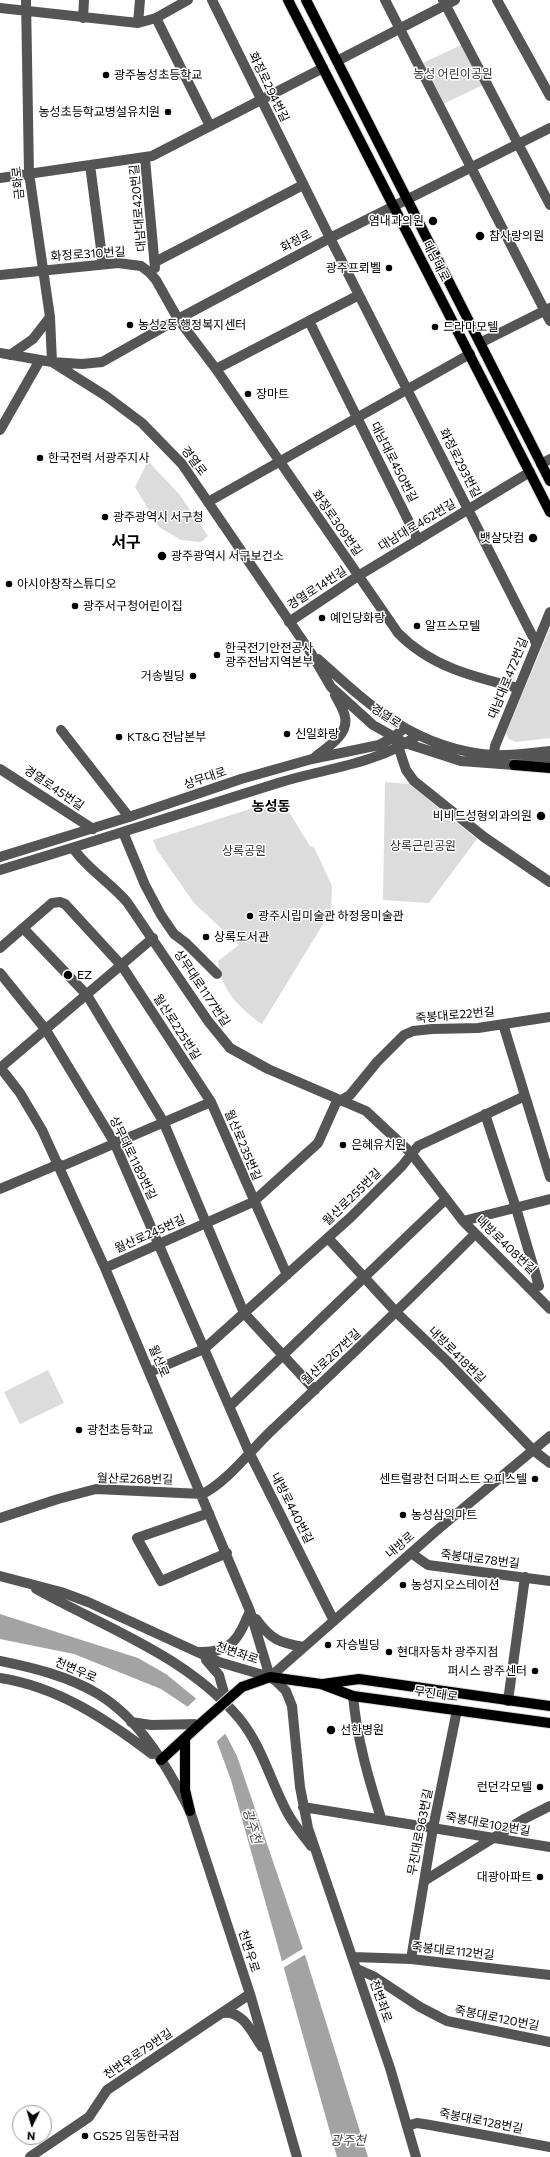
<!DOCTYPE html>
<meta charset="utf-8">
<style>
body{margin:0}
#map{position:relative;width:550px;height:2157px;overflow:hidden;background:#fff;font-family:Commissioner,sans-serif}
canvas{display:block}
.north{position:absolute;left:12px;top:2105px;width:40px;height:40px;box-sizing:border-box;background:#fff;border:1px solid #999;border-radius:50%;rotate:185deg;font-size:11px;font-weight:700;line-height:16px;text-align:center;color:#000}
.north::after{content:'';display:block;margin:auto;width:14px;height:18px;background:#000;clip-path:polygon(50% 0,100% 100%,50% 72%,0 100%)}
</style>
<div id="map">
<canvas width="550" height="2157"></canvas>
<div class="north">N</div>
</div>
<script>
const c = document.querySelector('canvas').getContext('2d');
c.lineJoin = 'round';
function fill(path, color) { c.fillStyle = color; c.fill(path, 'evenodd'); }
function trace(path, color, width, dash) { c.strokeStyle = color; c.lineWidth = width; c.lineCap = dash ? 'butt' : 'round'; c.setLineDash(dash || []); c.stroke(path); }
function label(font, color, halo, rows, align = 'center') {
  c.font = font + ' Commissioner,"Noto Sans KR",sans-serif'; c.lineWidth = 3; c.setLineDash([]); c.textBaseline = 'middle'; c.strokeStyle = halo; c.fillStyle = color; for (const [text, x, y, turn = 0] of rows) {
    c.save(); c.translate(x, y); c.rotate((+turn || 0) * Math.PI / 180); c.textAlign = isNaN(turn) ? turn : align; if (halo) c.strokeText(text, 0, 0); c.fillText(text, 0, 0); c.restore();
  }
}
const green = new Path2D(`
 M463 44 483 85 443 104 423 63Z
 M148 461 179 494 208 536 201 542 181 540 159 527 135 487Z
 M550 628V738L516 742 509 739 506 733Z
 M385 782 409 784 477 839 429 903 383 900Z
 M281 799 310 846 314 847 332 886 331 911 262 1024C240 1009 220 989 218 961L239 945 194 903 157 850 153 840Z
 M48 1370 64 1403 20 1424 4 1392Z`);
const water = new Path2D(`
 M0 1614 138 1658 166 1674 215 1714 237 1756 306 1958 368 2157H337L231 1780 217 1742 208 1725 197 1713 161 1689 74 1654 0 1639Z`);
const pier = new Path2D(`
 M198 1697 217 1712 227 1732 215 1743 206 1726 186 1708Z
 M304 1948 306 1954 283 1968 281 1962Z`);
const minor = new Path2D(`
 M26 0 29 173 50 317 52 362
 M212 0 330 238 536 643
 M385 0 550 321
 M443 0 550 205
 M497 0 550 96
 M0 8 138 23 156 18 188 0
 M83 18 84 0
 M156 18 210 126
 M138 23 140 0
 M337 61 455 0
 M145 159 155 268
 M90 165 103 264
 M0 178 152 156 323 68
 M155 262 303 185
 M0 275 118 263 141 266 149 272 156 280 178 319 216 369 398 633C431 667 474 677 518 688
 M309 321 418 540
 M480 343 550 308
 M0 353 52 362 82 364 102 362 178 319 330 238 550 128
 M10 355 33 339 50 317
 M52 362 106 396 142 423 182 464 311 653 331 687 373 725 405 743 461 761 514 765 550 761
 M216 369 359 295
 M0 430 40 360
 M541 464 550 459
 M208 502 470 354
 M289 622 358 576 530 472
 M318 659C371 707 416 749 492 755 511 756 531 753 550 751
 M61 730 129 817
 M397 743 406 770 414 781 484 837 550 882
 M494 755 495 746 550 612
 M315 757C326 748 349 735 345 717 344 710 338 701 335 695
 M0 769 93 829
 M123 832 145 885 161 915 174 934 186 943 217 974
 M73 848C87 869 110 882 127 902L208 1021 230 1048 268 1069 366 1111 411 1153 463 1221 550 1309
 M0 857 129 817 241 779 312 759 379 745 394 737 403 729
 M0 870C93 842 185 812 278 783 326 768 374 765 417 736
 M23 928 87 995 163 1121 244 1313 315 1390
 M0 948 52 903 60 902 65 904 122 966 211 1102 287 1275
 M0 973 46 1030 114 1142 249 1452 334 1621
 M503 1024 550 1177
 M0 1067 20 1093 42 1130 105 1268 250 1611 270 1677
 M0 1068 153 938
 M485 1114 516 1208 539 1286 532 1288
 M60 1167 211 1102
 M0 1189 59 1164
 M463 1221 550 1199
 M328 1238 397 1313 446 1360 533 1450 550 1463
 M105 1268 253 1202 318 1143 336 1103 350 1095 377 1062 404 1035 413 1031 432 1029 478 1028 550 1017
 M150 1372 204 1349 351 1217 402 1166 418 1146 525 1096
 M230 1406 445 1200
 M209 1513 137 1538 161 1581 227 1553
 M0 1518 58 1499 96 1489 202 1494C225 1484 252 1449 271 1431 340 1366 408 1301 475 1234
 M411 1553 428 1565 550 1581
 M0 1576 61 1592 88 1602 219 1662 270 1677 277 1682 286 1691 292 1706 300 1787 308 1828 390 2068 416 2157
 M36 1589C106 1628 185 1655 239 1718 262 1746 270 1780 287 1812 293 1824 303 1835 311 1846
 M256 1619C271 1640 280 1643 304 1647
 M199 1652C232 1653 238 1639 250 1611
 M206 1660 219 1675 226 1700
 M0 1661C34 1668 68 1676 98 1694 141 1720 168 1768 190 1811L250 1994 297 2157
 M270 1677 436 1531 550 1436
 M0 1678C58 1687 106 1719 152 1754
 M353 1696C357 1739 368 1777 381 1818
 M508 1701 525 1577
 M131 1722 151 1725 200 1724
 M303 1807 550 1847
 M424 1881 524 1819 550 1806
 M353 1957 411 1959 550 1975
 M411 1959 433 1828 457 1710
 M357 1969 373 1976 420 2007 447 2021 550 2042
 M223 2013C243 2010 252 2033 262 2047
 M407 2126 417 2123 430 2125 550 2147
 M30 2157 89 2117 107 2090 250 1994`);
const major = new Path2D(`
 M288 0 550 512
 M306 0 550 481
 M514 765 550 768
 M323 1684 359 1679 550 1706
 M242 1687 270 1677 321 1684 353 1696 550 1723
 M185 1739V1790L190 1811
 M161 1760 200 1724`);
const majorBridge = new Path2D(`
 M200 1724 242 1687`);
const markers = [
 [106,75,4,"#000"],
 [168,112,4,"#000"],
 [433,221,5,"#000"],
 [480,236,5,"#000"],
 [389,268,4,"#000"],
 [130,325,4,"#000"],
 [435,327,4,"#000"],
 [248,394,4,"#000"],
 [40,458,4,"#000"],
 [105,517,4,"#000"],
 [533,538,5,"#000"],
 [162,556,5,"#000"],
 [9,584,4,"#000"],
 [75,606,4,"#000"],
 [322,618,4,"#000"],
 [417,626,4,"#000"],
 [217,655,4,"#000"],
 [193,676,4,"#000"],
 [287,734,4,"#000"],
 [119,737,4,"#000"],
 [541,816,5,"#000"],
 [250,916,4,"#000"],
 [206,937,4,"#000"],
 [68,975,5,"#000"],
 [343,1145,4,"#000"],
 [79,1430,4,"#000"],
 [535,1479,4,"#000"],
 [403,1515,4,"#000"],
 [403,1585,4,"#000"],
 [328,1645,4,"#000"],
 [389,1652,4,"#000"],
 [535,1671,4,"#000"],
 [331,1730,5,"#000"],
 [540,1787,4,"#000"],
 [540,1877,4,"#000"],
 [85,2136,4,"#000"]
];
const parkNames = [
 ["농성 어린이공원",453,74],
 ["상록근린공원",423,846],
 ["상록공원",244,851]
];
const poiNames = [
 ["광주농성초등학교",114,75],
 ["농성초등학교병설유치원",160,112,"right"],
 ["염내과의원",424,221,"right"],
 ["참사랑의원",489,236],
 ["광주프뢰벨",381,268,"right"],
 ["농성2동 행정복지센터",138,325],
 ["드라마모텔",443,327],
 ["장마트",256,394],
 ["한국전력 서광주지사",48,458],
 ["광주광역시 서구청",113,517],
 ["뱃살닷컴",524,538,"right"],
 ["광주광역시 서구보건소",171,556],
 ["아시아창작스튜디오",17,584],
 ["광주서구청어린이집",83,606],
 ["예인당화랑",330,618],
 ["알프스모텔",425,626],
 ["한국전기안전공사",225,648],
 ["광주전남지역본부",225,662],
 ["거송빌딩",185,676,"right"],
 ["신일화랑",295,734],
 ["KT&G 전남본부",127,737],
 ["비비드성형외과의원",532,816,"right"],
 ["광주시립미술관 하정웅미술관",258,916],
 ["상록도서관",214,937],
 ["EZ",77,975],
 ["은혜유치원",351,1145],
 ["광천초등학교",87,1430],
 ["센트럴광천 더퍼스트 오피스텔",527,1479,"right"],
 ["농성삼익마트",411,1515],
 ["농성지오스테이션",411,1585],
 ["자승빌딩",336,1645],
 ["현대자동차 광주지점",397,1652],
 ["퍼시스 광주센터",527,1671,"right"],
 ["선한병원",340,1730],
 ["런던각모텔",532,1787,"right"],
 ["대광아파트",532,1877,"right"],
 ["GS25 임동한국점",93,2136]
];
const streetNames = [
 ["화정로294번길",269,87,64],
 ["금화로",18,183,-96],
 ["대남대로420번길",138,208,-95],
 ["화정로",296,241,-28],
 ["화정로310번길",88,254,-4],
 ["대남대로",436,261,63],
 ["경열로",194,461,53],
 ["대남대로450번길",394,462,63],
 ["화정로293번길",460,463,63],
 ["화정로309번길",337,523,55],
 ["대남대로462번길",417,525,-31],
 ["경열로14번길",317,588,-33],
 ["대남대로472번길",508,678,-68],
 ["경열로",386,716,33],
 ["상무대로",205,778,-19],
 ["경열로45번길",54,788,34],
 ["상무대로1177번길",202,988,56],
 ["죽봉대로22번길",455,1015,-5],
 ["월산로225번길",177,1027,57],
 ["월산로235번길",243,1145,67],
 ["상무대로1189번길",133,1158,64],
 ["월산로255번길",352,1197,-44],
 ["월산로245번길",150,1234,-24],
 ["내방로408번길",506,1245,44],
 ["내방로418번길",457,1355,45],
 ["월산로267번길",331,1357,-43],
 ["월산로",159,1361,67],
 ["월산로268번길",135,1479,1],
 ["내방로440번길",292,1508,63],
 ["내방로",400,1545,-41],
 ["죽봉대로78번길",480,1559,7],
 ["천변좌로",237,1653,19],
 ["천변우로",76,1670,23],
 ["무진대로",436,1694,8],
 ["죽봉대로102번길",488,1824,10],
 ["무진대로963번길",420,1832,-79],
 ["천변우로",249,1951,72],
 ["죽봉대로112번길",453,1951,6],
 ["천변좌로",381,2001,71],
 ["죽봉대로120번길",497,2018,11],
 ["천변우로79번길",138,2054,-34],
 ["죽봉대로128번길",481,2121,11]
];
const waterNames = [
 ["광주천",252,1826,73],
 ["광주천",348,2141]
];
const quarterNames = [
 ["농성동",271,806]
];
const districtNames = [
 ["서구",126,543]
];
fill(green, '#dcdcdc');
fill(water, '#a3a3a3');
fill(pier, '#fff');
trace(major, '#dbdbdb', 12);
trace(minor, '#555', 10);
trace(major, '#000', 10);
trace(majorBridge, '#dbdbdb', 12, []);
trace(majorBridge, '#000', 10);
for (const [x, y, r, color] of markers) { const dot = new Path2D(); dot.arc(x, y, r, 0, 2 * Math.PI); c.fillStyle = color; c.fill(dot); trace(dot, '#fff', 1.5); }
label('12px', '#333', '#fff', parkNames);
label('12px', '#000', '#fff', poiNames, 'left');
label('12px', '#000', '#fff', streetNames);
label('italic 13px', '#444', '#fff', waterNames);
label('bold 14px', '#000', '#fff', quarterNames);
label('bold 16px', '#000', '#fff', districtNames);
</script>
